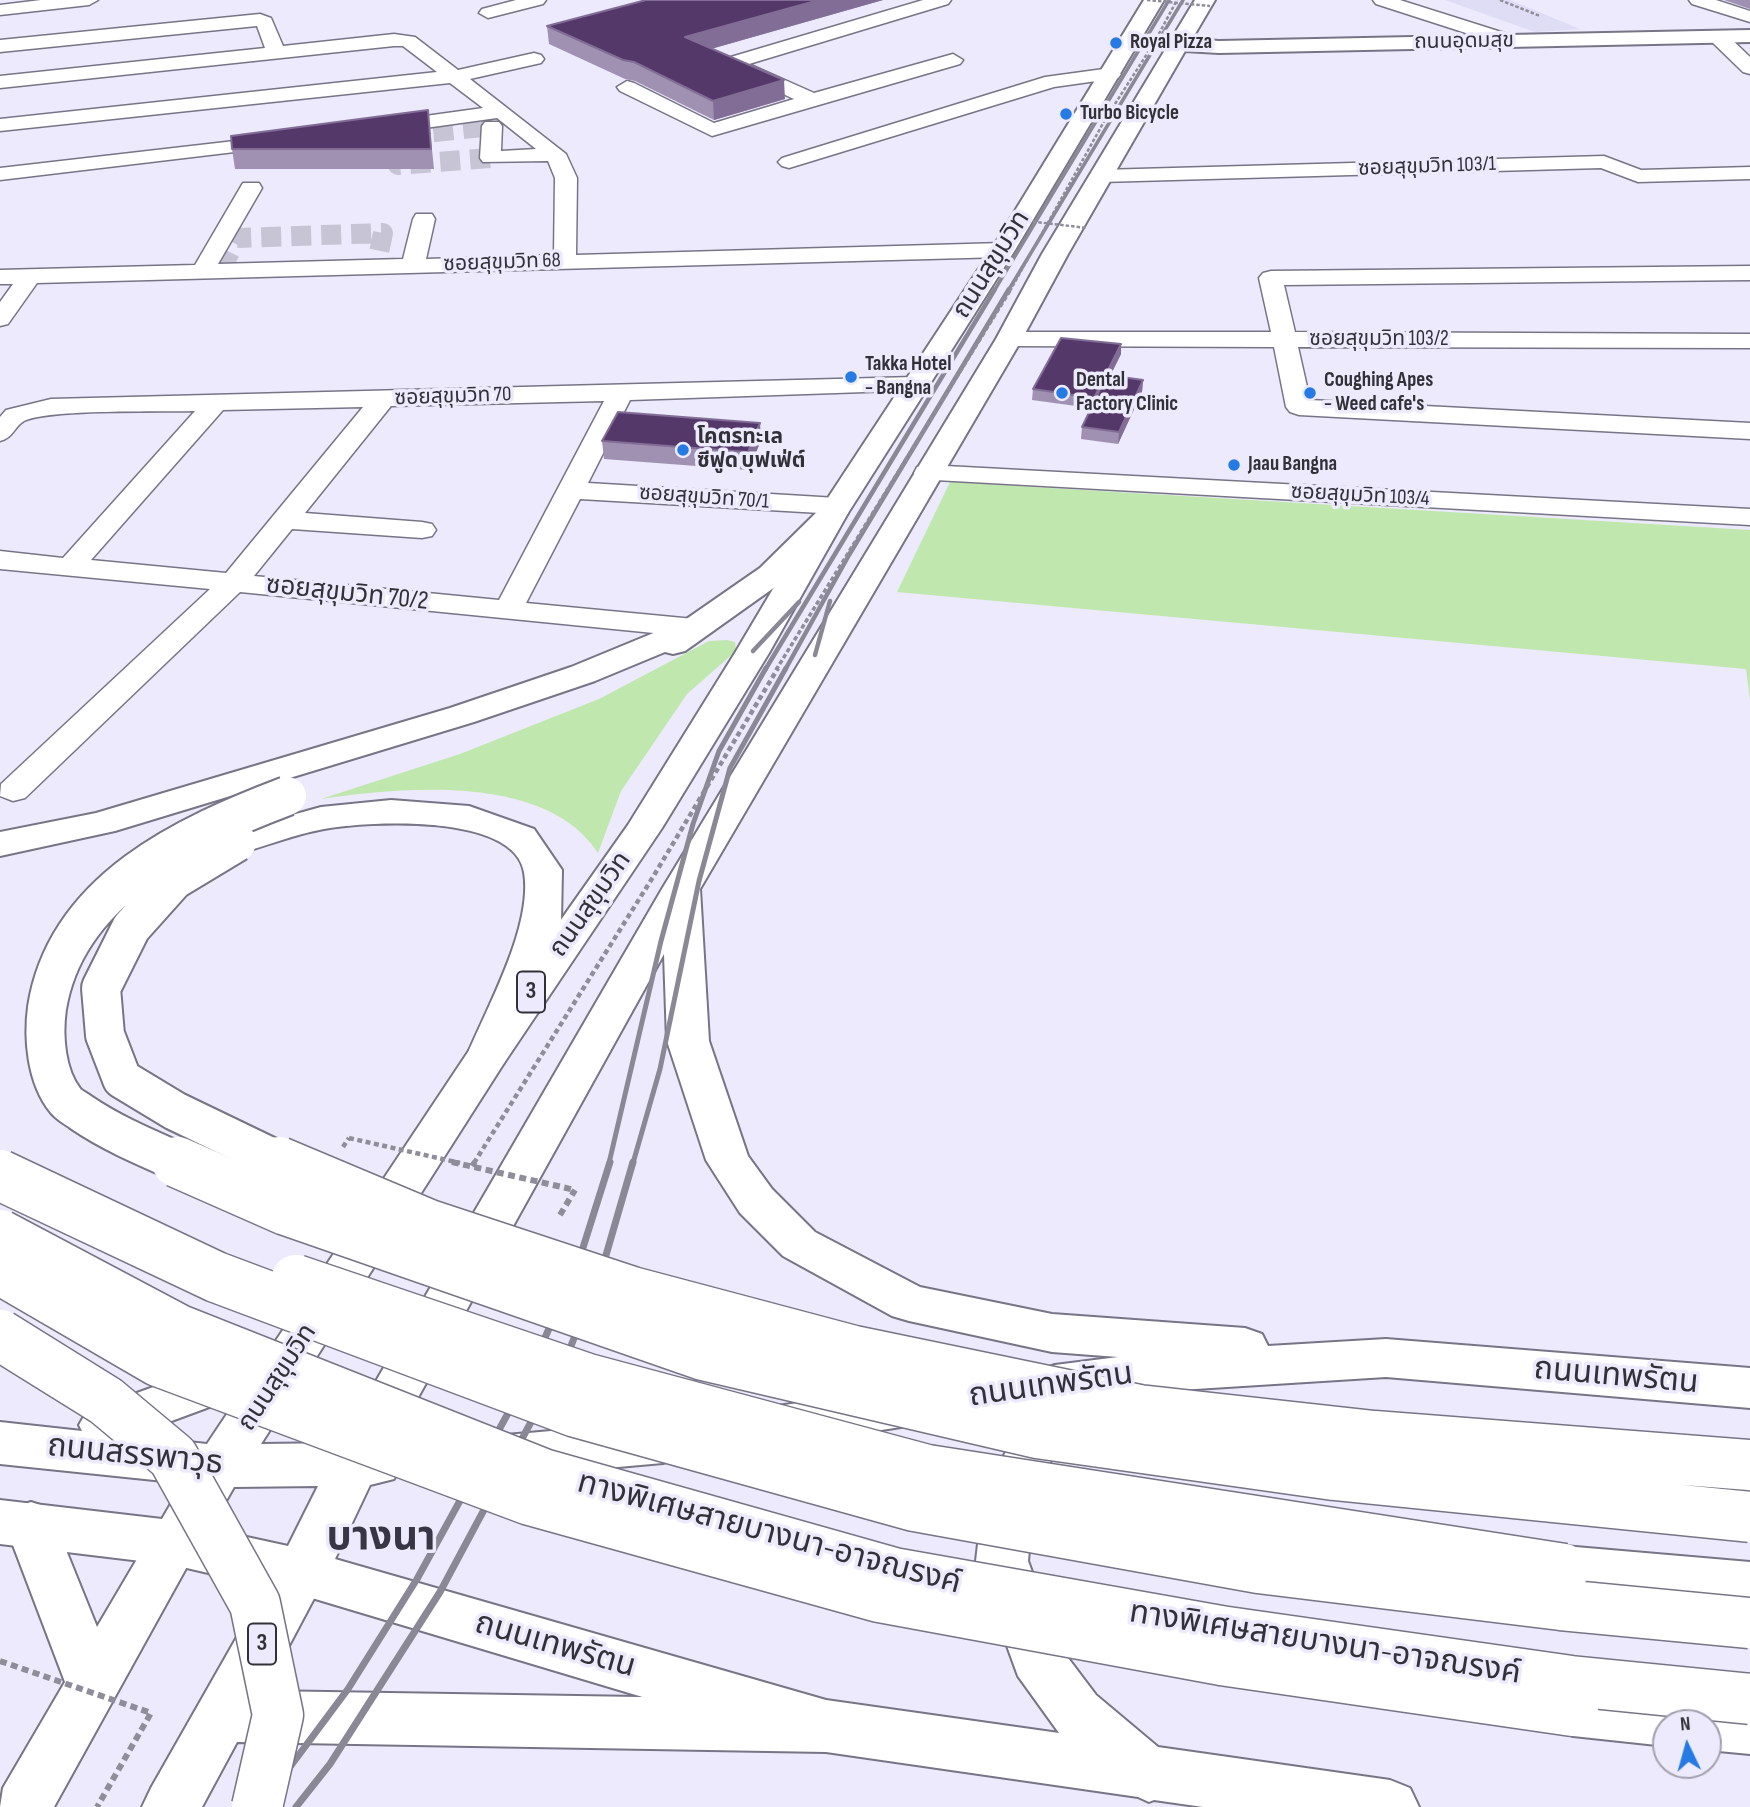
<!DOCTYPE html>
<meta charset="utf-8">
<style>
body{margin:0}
#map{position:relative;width:1750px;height:1807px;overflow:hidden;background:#eceafc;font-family:"Sofia Sans Condensed",sans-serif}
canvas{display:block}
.north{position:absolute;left:1652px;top:1709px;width:70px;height:70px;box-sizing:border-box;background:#eceafc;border:2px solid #a2a0ae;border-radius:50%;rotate:355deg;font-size:19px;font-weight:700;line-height:28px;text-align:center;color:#323138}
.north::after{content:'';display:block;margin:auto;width:24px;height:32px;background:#257ae4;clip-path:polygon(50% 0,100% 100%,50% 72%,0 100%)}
</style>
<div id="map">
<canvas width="1750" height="1807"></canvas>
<div class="north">N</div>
</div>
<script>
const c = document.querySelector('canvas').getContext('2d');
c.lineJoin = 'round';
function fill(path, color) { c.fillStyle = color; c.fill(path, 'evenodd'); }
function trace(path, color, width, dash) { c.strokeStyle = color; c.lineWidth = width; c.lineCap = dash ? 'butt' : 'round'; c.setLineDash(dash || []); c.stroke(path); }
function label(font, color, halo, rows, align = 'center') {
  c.font = font + ' "Sofia Sans Condensed","Noto Sans Thai",sans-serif'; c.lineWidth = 7; c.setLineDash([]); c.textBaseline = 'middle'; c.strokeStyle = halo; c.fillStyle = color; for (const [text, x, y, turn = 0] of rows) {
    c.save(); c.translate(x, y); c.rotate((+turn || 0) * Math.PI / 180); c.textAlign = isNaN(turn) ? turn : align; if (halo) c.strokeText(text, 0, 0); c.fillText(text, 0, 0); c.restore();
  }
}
const built = new Path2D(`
 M1445 0H1510L1580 29 1535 32Z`);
const green = new Path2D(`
 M950 482 1750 530V700L1746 669 897 592Z
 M727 640 735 642 736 651 687 694 621 791 598 853C547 773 402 787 321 799L460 754 599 699 709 641Z`);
const minorTunnel = new Path2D(`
 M490 158 398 165 407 135 492 126
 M221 270 237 238 383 233 376 267`);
const pathFar2 = new Path2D(`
 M1500 0 1540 16`);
const pathFar1 = new Path2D(`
 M343 1147 349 1138`);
const path = new Path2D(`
 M560 1215 575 1190`);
const minor = new Path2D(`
 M41 0H98L89 5 0 15V5Z
 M516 0H546L543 4 488 18 479 13 482 9Z
 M923 0H951L948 4 749 64 814 93 953 54 963 60 960 64 712 136 620 91 617 87 627 81 634 83 714 123 794 99 724 67 721 63 724 59Z
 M1373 0H1400L1517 37 1519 41 1517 45H1503L1376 4Z
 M1689 0H1716L1750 11V22L1692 4Z
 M260 14 271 18 283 46 394 34 415 37 458 70 534 53 541 55 544 59 541 63 470 79 566 154 577 178 576 255 1003 243 1011 245 1014 250 1011 255 1003 257 37 283 8 324 0 326V302L13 284H0V270L195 265 240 188 243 183H259L262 188 218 264 403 259 413 219 416 214H432L435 219 426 259 554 255 555 178 548 161 483 162 480 158 482 126 485 122H499L502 126 501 151 536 149 497 118 382 134 375 132 372 128 375 124 382 122 483 108 450 83 0 131V119L437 72 403 46H394L0 88V76L265 48 257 26 0 52V40Z
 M1718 31 1725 33 1750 57V74L1743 72 1711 41 1709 37Z
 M1111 68 1121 74 1118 78 1054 87 789 168 782 166 778 162 782 158 1045 77Z
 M278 136 285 138 288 142 285 146 0 180V168Z
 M1604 156 1641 170 1750 167V179L1638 182 1601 168 1101 182 1093 181 1090 176 1093 171 1101 170Z
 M1750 266V280L1284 285 1295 332 1750 334V348L1298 347 1310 400 1750 423V439L1299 415 1290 412 1286 407 1274 347 1009 346 1000 344 997 339 1000 334 1009 332H1271L1259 278 1263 273 1271 271Z
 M915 377 924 380 928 385 924 390 630 400 588 483 837 498 847 500 851 506 847 512 837 514 580 499 526 603 694 619 705 622 709 628 705 634 694 637 240 592 25 798 13 801 0 796 1 784 210 589 0 569V551L63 558 195 411C164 412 46 409 24 421 14 427 13 438 0 441V417L6 410 51 399ZM604 401 499 600 254 576 292 529 422 538 432 536 436 530 432 524 422 522 305 513 391 406ZM363 407 226 573 91 560 223 410Z
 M927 465 1750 509V525L917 479 914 473 917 467Z`);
const major = new Path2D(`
 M1144 0H1164L1015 250 848 513 769 653 662 828 504 1063 261 1444 340 1443 662 889 996 339 1042 254 1165 50 1150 47 1147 43 1150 39 1172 38 1195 0H1215L1192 39 1219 41 1750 30V42L1219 53 1185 51 1068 254 1022 339 700 889 709 1041 748 1156 772 1189 815 1232 920 1287 1052 1314 1245 1328 1262 1334 1268 1346 1386 1339 1750 1368V1408L1386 1377 1132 1393 1073 1402 1078 1404 1086 1418 1078 1432 1059 1445 1034 1493 1028 1561 1059 1646 1096 1695 1158 1747 1390 1780 1410 1788 1419 1807H1203L1154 1800 1149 1802 1138 1797 826 1752 302 1595 174 1565 0 1544V1500L162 1519 183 1483 0 1464V1422L82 1431 79 1425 87 1411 231 1359 248 1365 253 1375 474 1043 628 825 735 653 818 513 991 250ZM664 954 667 1041 706 1160 713 1171 740 1213 783 1256 892 1316 909 1321 1052 1352 1118 1357 1055 1365 1038 1371 1031 1385 1038 1399 1048 1402 1025 1417 984 1492 976 1561 1018 1676 1059 1733 826 1700 335 1559 370 1485 394 1479 401 1464 394 1449 390 1448ZM239 1396 207 1444 131 1436ZM318 1486 288 1546 210 1529 234 1487Z
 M901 1387 918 1393 925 1407 918 1421 901 1427 778 1446 761 1440 753 1426 761 1412 778 1406Z
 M663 1421 681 1427 688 1442 681 1457 663 1463 506 1477 488 1471 481 1456 488 1441 506 1435Z`);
const highway = new Path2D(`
 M833 504 844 507 848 513 782 582 685 651 673 654 665 652 595 681 474 722 115 831 0 856V832L96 813 450 708 571 667 685 620 760 568 822 507Z
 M391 800 469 806 534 829 562 870 561 922 504 1063 489 1067 474 1063 468 1053C489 1004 533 924 524 872 514 813 368 821 324 829 295 834 266 846 237 854L224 850 218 842 224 834 321 807Z
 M31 1502 49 1508 97 1627 156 1527 174 1521 192 1527 200 1543 54 1807H0L3 1788 65 1682 5 1524 13 1508Z
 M1564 1546 1750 1562V1608L1564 1592 1546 1585 1538 1569 1546 1553Z
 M302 1549 321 1556 328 1572 265 1691 826 1700 846 1708 854 1726 846 1744 826 1752 237 1742 202 1807H142L151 1788 283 1556Z
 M1573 1686 1750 1702V1754L1708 1750V1723H1666V1746L1573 1736 1553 1729 1545 1711 1553 1693Z`);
const railFar3 = new Path2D(`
 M994 291 1169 0
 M1008 291 1183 0`);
const railFar2 = new Path2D(`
 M753 651 799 602
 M815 655 830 601
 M765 670 995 289
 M785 670 849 555 1009 289`);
const railFar1 = new Path2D(`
 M609 1163 661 941 693 824 719 751 766 668
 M633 1163 660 1069 699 881 730 768 786 668`);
const rail = new Path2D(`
 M260 1807 348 1689 417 1579 529 1375 581 1254 610 1162
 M296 1807 330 1764 440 1592 569 1351 604 1262 633 1162`);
const pathBridgeFar3 = new Path2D(`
 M1147 0 1210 6
 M1011 219 1087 228
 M1010 291 1106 118 1154 43 1177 0`);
const pathBridgeFar2 = new Path2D(`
 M776 670 1011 289`);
const pathBridgeFar1 = new Path2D(`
 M349 1138 460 1163
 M474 1163 653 877 778 668`);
const pathBridge = new Path2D(`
 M452 1162 575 1190
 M472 1166 475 1162
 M0 1661 151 1713 97 1807`);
const highwayBridgeFar1 = new Path2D(`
 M237 842 174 880 131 928 101 988 105 1035 122 1079 175 1111 283 1163
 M181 1163C147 1148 113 1134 82 1113 77 1109 68 1105 65 1100 46 1076 43 1037 47 1008 66 889 187 834 287 796`);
const highwayBridge = new Path2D(`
 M177 1162 286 1210 703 1355 1037 1433 1334 1475 1750 1517
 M279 1162 429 1225 632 1292 854 1351 1139 1410 1374 1436 1750 1465
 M0 1175 216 1277 576 1412 914 1506 1258 1568 1561 1605 1750 1623
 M0 1235 179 1330 543 1474 894 1573 1227 1632 1571 1681 1750 1699
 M0 1269 158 1361 530 1500 879 1597 1221 1660 1573 1711
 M296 1280 588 1379 927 1470 1564 1569
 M0 1335 106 1401 173 1457 255 1604 278 1715 257 1807`);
const wall = new Path2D(`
 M646 0H883L711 49 785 99 714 120 635 81 625 79 549 44 547 26Z
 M1724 0H1750V9Z
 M430 130 434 169H235L232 149Z
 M1121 344V354L1110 376 1143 380 1142 392 1118 444 1081 439 1082 427 1091 408 1032 400 1033 389Z
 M761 440 749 470 604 459 602 441Z`);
const shadedWall = new Path2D(`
 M819 0H883L686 56 685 37Z
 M784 80 785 99 714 120 713 101Z
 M1121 344V354L1094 409V398Z
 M1143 380 1142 392 1118 444 1119 432Z
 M760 423 761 440 749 470 748 452Z`);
const building = new Path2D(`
 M646 0H819L685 37 784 80 713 101 634 62 623 60 547 26Z
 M428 110 431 149H232L231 136Z
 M1061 338 1121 344 1094 398 1033 389Z
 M1107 375 1143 380 1119 432 1082 427Z
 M618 412 760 423 748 452 602 441Z`);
const markers = [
 [1116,43,7,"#257ae4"],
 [1066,114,7,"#257ae4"],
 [851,377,7,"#257ae4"],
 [1062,393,7,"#257ae4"],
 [1310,393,7,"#257ae4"],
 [683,450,7,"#257ae4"],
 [1234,465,7,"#257ae4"]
];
const farStreetnames = [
 ["ถนนอุดมสุข",1464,42,-1],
 ["ซอยสุขุมวิท 103/1",1427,167,-2],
 ["ซอยสุขุมวิท 68",502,263,-2],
 ["ซอยสุขุมวิท 103/2",1379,340],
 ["ซอยสุขุมวิท 70",453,397,-2],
 ["ซอยสุขุมวิท 103/4",1360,496,3],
 ["ซอยสุขุมวิท 70/1",704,498,4]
];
const farPoinames = [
 ["Royal Pizza",1130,43],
 ["Turbo Bicycle",1080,114],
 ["Takka Hotel",865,365],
 ["- Bangna",865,389],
 ["Dental",1076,381],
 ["Factory Clinic",1076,405],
 ["Coughing Apes",1324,381],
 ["- Weed cafe's",1324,405],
 ["โคตรทะเล",697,438],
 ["ซีฟูด บุฟเฟ่ต์",697,462],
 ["Jaau Bangna",1248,465]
];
const shields = [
 [531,992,28],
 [262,1644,28]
];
const shieldNames = [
 ["3",531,992],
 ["3",262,1644]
];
const streetNames = [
 ["ถนนสุขุมวิท",992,265,-58],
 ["ซอยสุขุมวิท 70/2",347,594,6],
 ["ถนนสุขุมวิท",591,905,-55],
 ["ถนนสุขุมวิท",278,1378,-57]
];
const nearStreetnames = [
 ["ถนนเทพรัตน",1616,1377,5],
 ["ถนนเทพรัตน",1051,1386,-8],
 ["ถนนสรรพาวุธ",135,1456,6],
 ["ทางพิเศษสายบางนา-อาจณรงค์",769,1534,15],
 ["ทางพิเศษสายบางนา-อาจณรงค์",1325,1644,9],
 ["ถนนเทพรัตน",555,1646,16]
];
const nearDistrictnames = [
 ["บางนา",381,1539]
];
fill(built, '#dfdcf5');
fill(green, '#c0e7ae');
trace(minorTunnel, '#c7c5d5', 20, [20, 10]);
trace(minor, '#777585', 3);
trace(major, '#777585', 4);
trace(highway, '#777585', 4);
trace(pathFar2, '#8e8d99', 2.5, [3.5, 2]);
trace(pathFar1, '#8e8d99', 4.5, [5, 3.5]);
trace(path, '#8e8d99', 6, [7, 4.5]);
fill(minor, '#fff');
fill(major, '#fff');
fill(highway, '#fff');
trace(railFar3, '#8a8895', 3.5);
trace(railFar2, '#8a8895', 4.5);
trace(railFar1, '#8a8895', 5);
trace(rail, '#8a8895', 7);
trace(highwayBridgeFar1, '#777585', 42, []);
trace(highwayBridge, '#777585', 53, []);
trace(pathBridgeFar3, '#8e8d99', 2.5, [3.5, 2]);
trace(pathBridgeFar2, '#8e8d99', 3.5, [4.5, 2.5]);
trace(pathBridgeFar1, '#8e8d99', 4.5, [5, 3.5]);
trace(pathBridge, '#8e8d99', 6, [7, 4.5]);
trace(highwayBridgeFar1, '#fff', 38);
trace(highwayBridge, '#fff', 50);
fill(wall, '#a091b3');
fill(shadedWall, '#826d96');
fill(building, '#55386a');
trace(building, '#826d96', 2);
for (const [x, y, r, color] of markers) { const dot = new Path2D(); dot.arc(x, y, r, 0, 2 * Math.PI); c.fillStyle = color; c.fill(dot); trace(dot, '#eceafc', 2.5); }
label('21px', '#323138', '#eceafc', farStreetnames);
label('bold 21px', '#323138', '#eceafc', farPoinames, 'left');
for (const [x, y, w] of shields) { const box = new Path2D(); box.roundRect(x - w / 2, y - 20.5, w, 41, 5); c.fillStyle = '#eceafc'; c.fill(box); trace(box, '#323138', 2); }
label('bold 24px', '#323138', null, shieldNames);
label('26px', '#323138', '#eceafc', streetNames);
label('32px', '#323138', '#eceafc', nearStreetnames);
label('bold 40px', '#383644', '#eceafc', nearDistrictnames);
</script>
